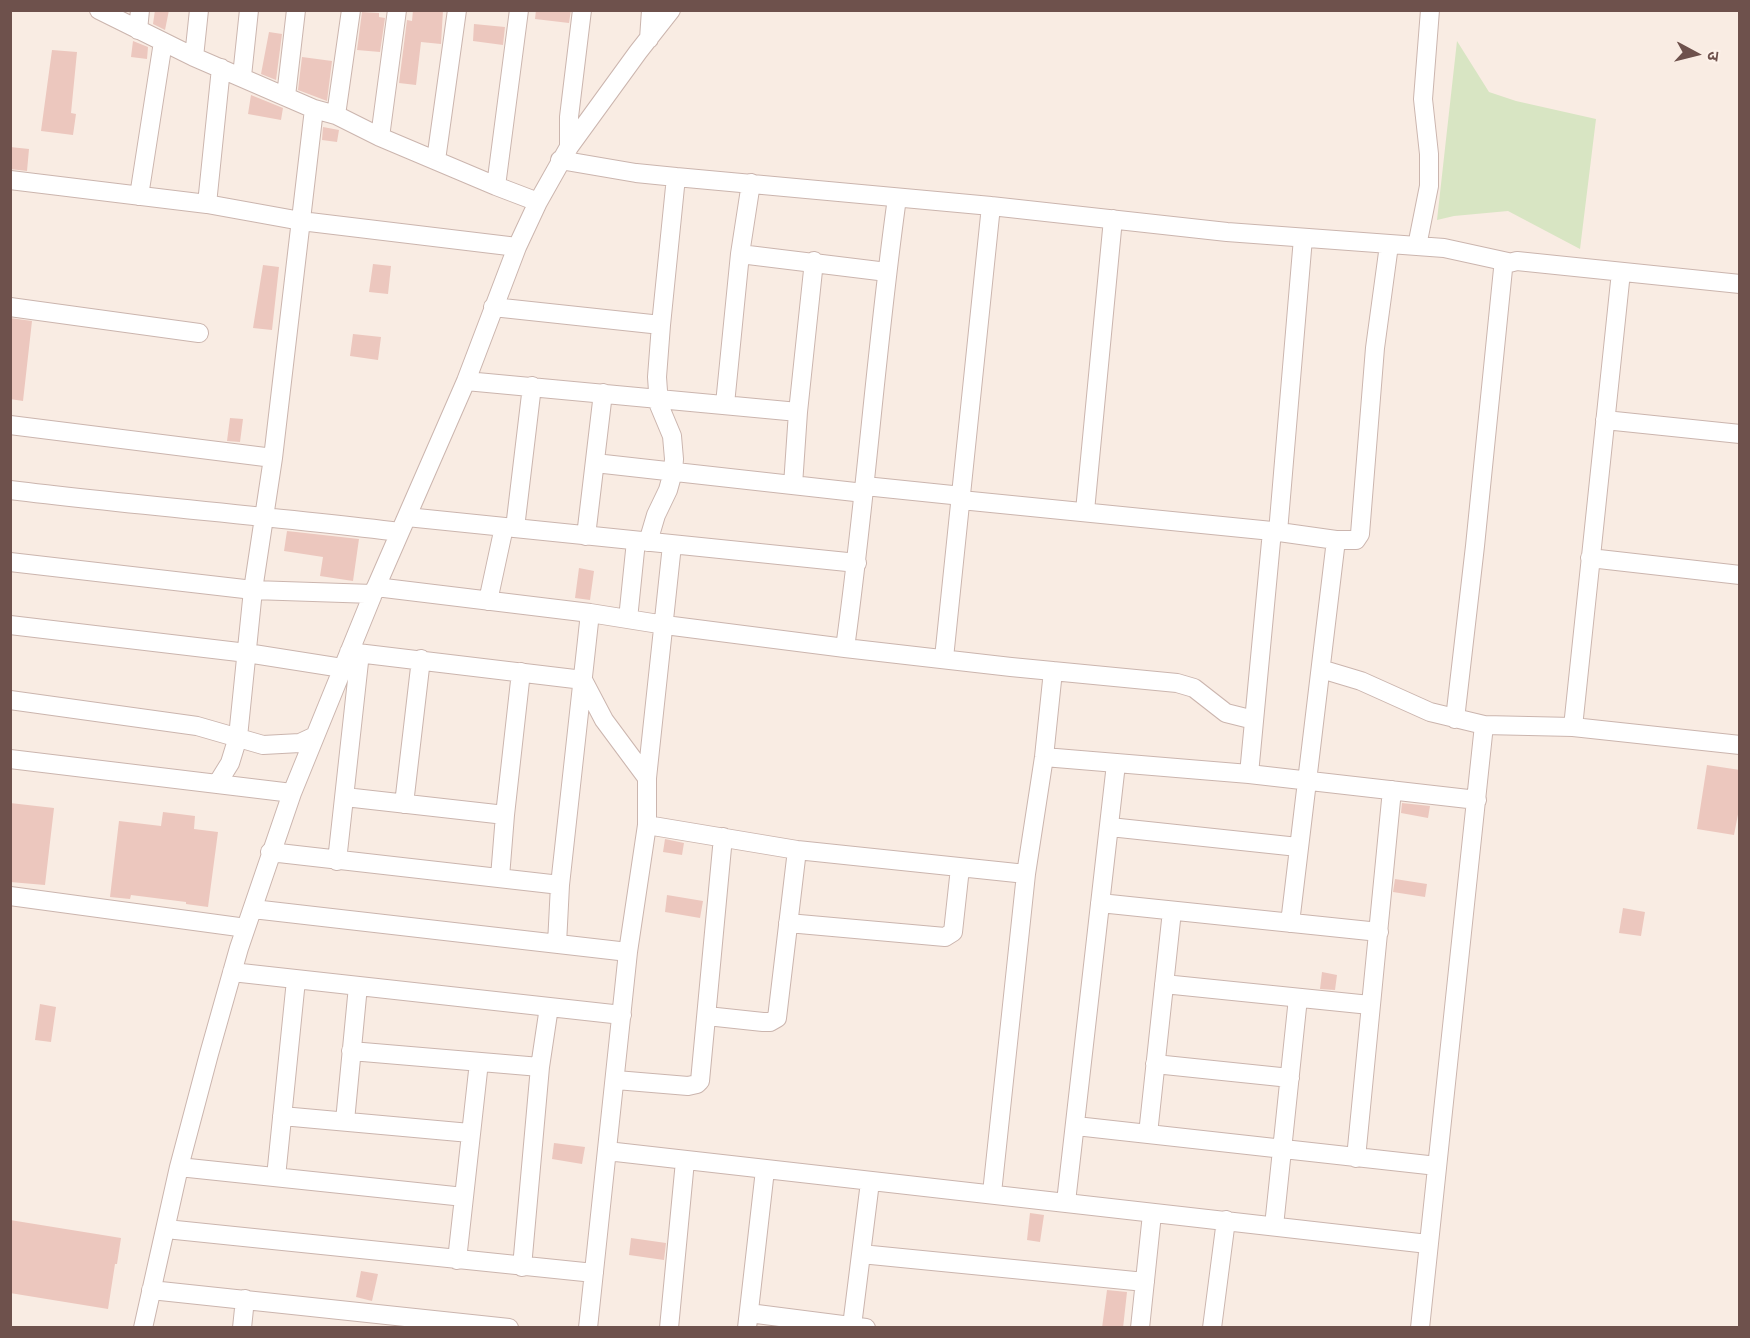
<!DOCTYPE html>
<meta charset="utf-8">
<style>
body{margin:0}
#map{position:relative;width:1750px;height:1338px;overflow:hidden;background:#f9ece3;font-family:"Noto Sans","Noto Sans Devanagari",sans-serif}
canvas{display:block}
.frame{position:absolute;inset:0;border:12px solid #6e514c;pointer-events:none}
.north{position:absolute;left:1666px;top:24px;width:60px;height:60px;-webkit-text-stroke:4px #fdf1e9;paint-order:stroke;rotate:97deg;font-size:16px;font-weight:700;line-height:24px;text-align:center;color:#6e514c}
.north::after{content:'';display:block;margin:auto;width:21px;height:27px;background:#6e514c;clip-path:polygon(50% 0,100% 100%,50% 72%,0 100%)}
</style>
<div id="map">
<canvas width="1750" height="1338"></canvas>
<div class="frame"></div>
<div class="north">उ</div>
</div>
<script>
const c = document.querySelector('canvas').getContext('2d');
c.lineJoin = 'round';
function fill(path, color) { c.fillStyle = color; c.fill(path, 'evenodd'); }
function trace(path, color, width, dash) { c.strokeStyle = color; c.lineWidth = width; c.lineCap = dash ? 'butt' : 'round'; c.setLineDash(dash || []); c.stroke(path); }
const green = new Path2D(`
 M1457 41 1489 92 1516 101 1596 119 1580 249 1508 211 1454 216 1437 220Z`);
const building = new Path2D(`
 M155 10H169L165 30 153 24Z
 M413 10H443L441 44 421 42 416 85 399 83 407 20 412 21Z
 M536 10H571L569 23 535 19Z
 M362 12 379 13V17L385 18 380 52 357 50Z
 M474 24 505 27 503 45 473 41Z
 M269 32 282 34 276 80 261 74Z
 M133 41 148 47 147 59 131 57Z
 M52 50 77 52 71 113 76 114 73 135 41 131Z
 M302 57 332 61 327 101 298 90Z
 M251 95 283 108 281 120 248 114Z
 M323 127 339 130 337 142 322 140Z
 M10 147 29 149 27 171 10 169Z
 M373 264 391 266 388 294 369 292Z
 M263 265 279 267 272 330 253 328Z
 M10 318 32 321 23 401 10 399Z
 M353 334 381 337 378 360 350 356Z
 M230 418 243 419 240 442 227 441Z
 M287 531 359 539 353 581 320 576 323 557 284 551Z
 M579 568 594 571 590 600 575 598Z
 M1707 765 1740 770V804L1734 835 1697 829Z
 M10 803 54 808 45 885 10 882Z
 M1402 803 1430 806 1428 818 1401 813Z
 M163 812 195 816 194 829 218 832 208 907 186 904V902L131 895 130 899 110 897 119 821 161 826Z
 M665 839 684 843 682 855 663 852Z
 M1395 879 1427 884 1425 897 1393 892Z
 M667 895 703 901 700 918 665 912Z
 M1623 908 1645 912 1641 936 1619 933Z
 M1322 972 1337 975 1335 990 1320 989Z
 M40 1004 56 1007 51 1042 35 1040Z
 M554 1143 585 1147 582 1164 552 1159Z
 M1030 1213 1044 1215 1040 1242 1027 1240Z
 M10 1220 121 1238 117 1264H115L108 1309 10 1293Z
 M631 1238 666 1243 664 1260 629 1255Z
 M361 1271 378 1274 372 1301 356 1297Z
 M1107 1290 1127 1292 1123 1328H1102Z`);
const minor = new Path2D(`
 M99 10 194 57 314 109 336 115 380 137 496 186 538 202
 M138 30 140 10
 M649 39 651 10
 M194 57 199 10
 M242 76 249 10
 M286 96 296 10
 M336 115 351 10
 M380 137 397 10
 M569 147V117L582 10
 M436 160 457 10
 M560 160 636 173 676 177 991 206 1227 232 1444 248 1508 262
 M10 180 207 204 301 221 517 247
 M496 186 519 10
 M139 196 163 42
 M207 204 221 68
 M1417 246 1429 186V154L1423 99 1430 10
 M740 254 887 272
 M10 307 199 333
 M493 307 661 325
 M466 381 798 412
 M725 404 740 254 751 183
 M1605 420 1740 434
 M10 425 273 458
 M595 463 864 493
 M793 485 798 412 814 261
 M865 486 962 496
 M10 490C140 506 270 516 400 532
 M961 500 1272 531 1336 540H1356L1360 534 1375 348 1389 245
 M1085 511 1113 219
 M407 517 857 563
 M515 528 532 386
 M1278 532 1303 238
 M586 536 603 393
 M648 542 656 515 668 490 673 472 674 459 672 436 659 405 657 377 661 325 676 177
 M1590 558 1740 575
 M10 562 253 590 373 594
 M376 587 590 613 665 625 845 648 1011 667 1177 683 1194 688 1226 713 1254 720
 M488 601 504 527
 M628 619 636 541
 M10 625 247 653 342 668
 M845 648C866 498 876 347 897 198
 M349 652 583 680 604 720 647 778
 M944 658 991 206
 M1321 669 1361 681 1430 712 1484 725 1573 727 1740 745
 M10 700 197 726 263 745 300 743 315 736
 M1455 719 1475 546 1503 269 1505 264 1517 261 1740 284
 M1573 727 1621 272
 M1044 757 1249 774 1477 800
 M10 759 292 793
 M1249 774 1272 531
 M217 784 230 763 238 737 253 590 273 458 314 109
 M345 797 505 815
 M404 804 421 659
 M647 825 797 850 1026 874
 M1110 827 1298 847
 M270 852 560 885
 M337 861 360 653
 M500 877 505 815 521 672
 M10 896 246 928
 M1100 903 1379 932
 M253 909 628 952
 M788 923 945 937 953 932 960 868
 M1290 923 1336 540
 M557 944 560 885 590 613
 M232 972 622 1015
 M1164 984 1370 1005
 M707 1016 763 1022H770L777 1018 797 850
 M351 1051 540 1067
 M1155 1064 1290 1078
 M616 1080 688 1086 697 1084 700 1081 723 837
 M282 1116 470 1133
 M345 1121 358 986
 M1076 1126 1437 1166
 M1148 1134 1172 911
 M607 1151 1428 1244
 M1356 1158 1392 790
 M179 1167 464 1197
 M276 1177 296 980
 M992 1193 1026 874 1044 757 1053 671
 M1066 1202 1116 764
 M1274 1226 1298 998
 M166 1229 594 1273
 M861 1254 1145 1282
 M457 1260 479 1062
 M522 1267 540 1067 549 1007
 M151 1290 509 1328
 M749 1313 866 1328
 M852 1326 870 1182
 M143 1328 179 1167 209 1054 239 948 292 793 373 594 466 381 517 247 538 202 569 147 638 52 671 10
 M242 1328 245 1299
 M588 1328 628 952 647 825V778L672 545
 M669 1328 685 1161
 M747 1328 765 1170
 M1140 1328 1152 1214
 M1212 1328 1226 1220
 M1420 1328 1484 725`);
fill(green, '#d8e5c3');
fill(building, '#ecc7be');
trace(minor, '#cbb5ae', 20);
trace(minor, '#fff', 18);
</script>
